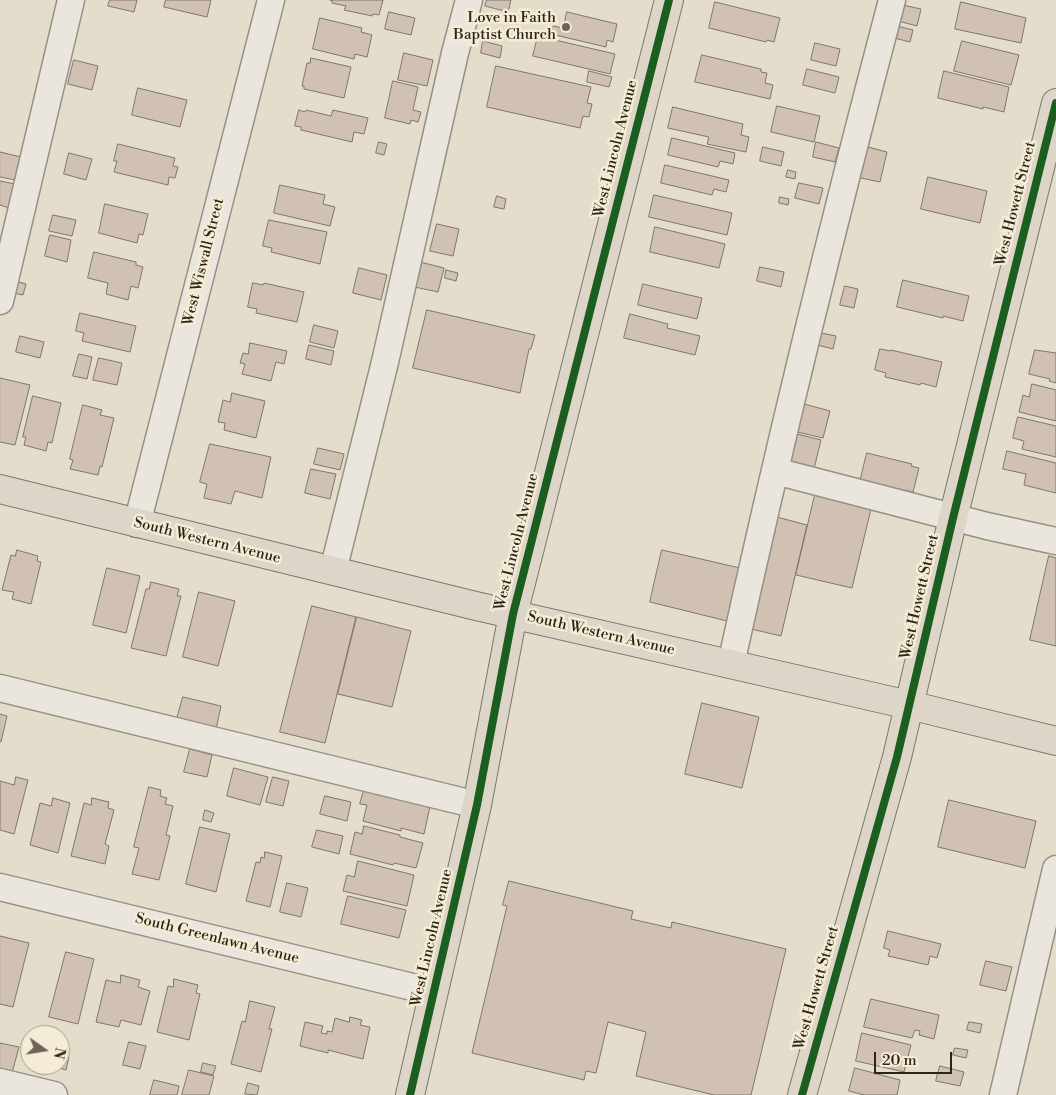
<!DOCTYPE html>
<style>
body{margin:0}
#map{position:relative;width:1056px;height:1095px;overflow:hidden;background:#e5ddcb;font-family:"Libre Bodoni",serif}
canvas{display:block}
.north{position:absolute;left:20px;top:1025px;width:50px;height:50px;box-sizing:border-box;background:#f5ecd6;border:1px solid #a59c8a;border-radius:50%;rotate:103deg;font-size:14px;font-weight:700;line-height:20px;text-align:center;color:#2d2318}
.north::after{content:'';display:block;margin:auto;width:18px;height:22px;background:#6d6457;clip-path:polygon(50% 0,100% 100%,50% 72%,0 100%)}
.scale{position:absolute;left:874px;top:1052px;width:78px;height:22px;box-sizing:border-box;border:2px solid #2d2318;border-top:0;padding-left:6px;font-size:15px;line-height:18px;white-space:nowrap;color:#2d2318;-webkit-text-stroke:4px #f5ecd6;paint-order:stroke}
</style>
<div id="map">
<canvas width="1056" height="1095"></canvas>
<div class="north">N</div>
<div class="scale">20 m</div>
</div>
<script>
const c = document.querySelector('canvas').getContext('2d');
c.lineJoin = 'round';
function fill(path, color) { c.fillStyle = color; c.fill(path, 'evenodd'); }
function trace(path, color, width, dash) { c.strokeStyle = color; c.lineWidth = width; c.lineCap = dash ? 'butt' : 'round'; c.setLineDash(dash || []); c.stroke(path); }
function label(font, color, halo, rows, align = 'center') {
  c.font = font + ' "Libre Bodoni",serif'; c.lineWidth = 5; c.setLineDash([]); c.textBaseline = 'middle'; c.strokeStyle = halo; c.fillStyle = color; for (const [text, x, y, turn = 0] of rows) {
    c.save(); c.translate(x, y); c.rotate((+turn || 0) * Math.PI / 180); c.textAlign = isNaN(turn) ? turn : align; if (halo) c.strokeText(text, 0, 0); c.fillText(text, 0, 0); c.restore();
  }
}
const building = new Path2D(`
 M110 0H137L134 12 108 6Z
 M166 0H211L207 17 164 7Z
 M330 0H383L379 15 373 14 372 16 344 10 346 6 332 3V1Z
 M487 0H511L508 12 485 6Z
 M715 2 780 18 774 42 767 40 766 42 709 28Z
 M961 2 1026 18 1021 43 955 29Z
 M898 4 921 9 917 26 894 20Z
 M389 12 415 18 411 35 385 29Z
 M567 12 617 24 613 42 607 40 606 47 551 34 553 26 563 28Z
 M320 18 362 28 361 32 372 35 367 57 355 54 354 59 313 49Z
 M893 25 913 30 910 42 890 37Z
 M538 36 615 54 610 74 533 56Z
 M483 41 502 46 500 58 481 53Z
 M962 41 1019 55 1011 85 954 71Z
 M815 43 840 49 836 66 811 60Z
 M404 53 433 60 427 86 398 80Z
 M702 55 761 69V72L767 73 765 83 773 85 770 99 695 82Z
 M311 58 351 67 344 98 304 89V86H302L307 63H310Z
 M74 60 98 66 92 90 68 84Z
 M496 66 591 87 587 103 592 104 589 117 583 116 580 128 487 107Z
 M807 69 839 77 835 93 803 85Z
 M589 71 612 77 609 87 587 82Z
 M944 71 1009 87 1004 112 983 107V109L938 98Z
 M393 81 418 87 413 110 421 112 418 122 411 120 410 124 385 118Z
 M138 88 187 100 180 127 132 115Z
 M777 106 820 116 814 142 771 132Z
 M673 107 743 124 741 135 749 137 746 152 707 144 709 137 668 128Z
 M299 110 305 112 306 110 331 116 333 110 368 118 364 134 354 132 352 142 301 130V127L295 126Z
 M672 138 735 153 733 164 720 161 718 167 668 155Z
 M379 142 387 144 384 155 376 153Z
 M816 142 839 148 835 162 813 157Z
 M118 144 175 158 173 166 178 167 175 178 169 177 168 185 114 172 117 161H114Z
 M864 146 887 152 880 182 856 177Z
 M763 147 784 152 781 166 760 161Z
 M0 152 21 157 16 180 0 177Z
 M69 153 92 159 86 180 64 174Z
 M665 165 729 180 726 192 714 189 712 195 661 183Z
 M788 170 796 172 795 179 786 177Z
 M928 177 987 191 980 223 921 209Z
 M0 181 15 184 9 208 0 205Z
 M799 183 823 188 819 204 795 198Z
 M280 185 325 195 323 204 335 207 330 226 274 213Z
 M654 195 732 213 727 235 649 217Z
 M497 196 506 199 504 209 494 207Z
 M780 197 789 199 788 205 779 203Z
 M105 204 148 214 143 235 139 234 137 243 99 233Z
 M53 215 76 220 72 236 49 231Z
 M269 220 327 232 320 264 271 252 272 248 263 246Z
 M437 224 459 229 453 256 430 251Z
 M655 227 725 244 719 268 650 252Z
 M50 235 71 240 67 262 45 256Z
 M94 252 136 262V265L143 267 138 288 131 286 128 300 106 294 108 283 88 278Z
 M416 261 444 268 438 292 410 286Z
 M760 267 784 272 781 287 757 281Z
 M359 268 387 275 381 300 353 293Z
 M446 270 458 273 456 281 445 278Z
 M11 280 26 284 23 295 9 292Z
 M903 280 969 296 963 321 943 316V318L897 307Z
 M253 283 263 285 264 283 304 292 297 322 256 313 257 309 248 307Z
 M643 284 702 298 697 319 638 305Z
 M845 286 858 289 854 308 840 305Z
 M427 310 535 335 531 349H529L520 393 413 368Z
 M80 313 136 326 130 352 82 341 84 333 76 331Z
 M630 314 668 324 667 328 700 336 695 355 624 338Z
 M314 325 338 331 334 348 310 342Z
 M816 332 836 336 833 349 813 344Z
 M20 336 44 342 40 358 16 352Z
 M250 343 287 351 284 364 276 362 271 381 242 374 245 364 240 363 243 353 248 354Z
 M309 345 334 351 331 365 306 359Z
 M880 349 891 351V350L942 362 936 387 921 383 920 385 885 377 886 373 875 370Z
 M1035 350 1056 353V383L1049 381 1050 379 1029 374Z
 M79 354 92 357 87 379 73 376Z
 M99 358 122 363 117 385 93 380Z
 M0 378 30 385 15 445 0 442Z
 M1032 384 1056 390V421L1019 412 1023 395 1029 397Z
 M232 393 265 401 256 438 224 430 225 423 218 422 223 400 230 402Z
 M33 396 61 403 52 443 48 442 46 451 24 445 26 437H23Z
 M804 404 830 411 823 438 797 432Z
 M83 405 102 410 100 415 114 418 102 467 100 466 98 475 70 469 73 460 70 459Z
 M1018 417 1056 426V457L1022 449 1024 441 1013 438Z
 M793 433 821 440 813 473 786 467Z
 M210 444 271 457 262 498 235 491 231 504 204 498 207 484 200 482Z
 M318 448 344 454 340 470 314 464Z
 M1007 451 1056 463V493L1024 485 1026 474 1003 469Z
 M867 453 912 464 911 466 919 468 913 492 905 490 904 492 860 482Z
 M311 469 336 474 330 499 305 493Z
 M815 495 871 509 852 588 796 575Z
 M773 516 807 525 781 636 747 628Z
 M17 550 38 556 37 561 41 562 31 604 12 599 14 592 2 590 11 555 15 556Z
 M662 550 740 568 727 621 650 602Z
 M1049 556 1056 558V646L1030 640Z
 M107 568 140 576 126 633 93 625Z
 M151 582 179 589 177 596H181L166 656 131 648 146 589H149Z
 M199 592 235 601 218 666 183 657Z
 M312 606 356 617 325 743 280 732Z
 M357 617 411 631 392 707 338 694Z
 M183 697 221 706 216 729 177 719Z
 M702 703 759 717 742 788 685 774Z
 M0 714 7 716 1 742H0Z
 M190 749 212 755 207 777 184 772Z
 M234 768 268 777 260 805 227 796Z
 M16 777 28 780 14 834 0 830V781L14 785Z
 M273 777 289 781 283 806 266 802Z
 M149 787 161 790 160 796 167 798 165 804 173 806 166 835 170 836 159 880 132 874 139 848 134 847Z
 M364 790 430 806 424 834 401 828V831L363 821 367 805 360 804Z
 M325 796 351 802 347 821 320 814Z
 M53 798 70 803 58 853 30 845 40 803 51 806Z
 M92 798 109 802 108 808 114 810 105 844 109 846 105 864 71 856 84 803 91 805Z
 M949 800 1036 821 1025 868 938 847Z
 M205 810 214 813 211 822 203 820Z
 M364 826 400 835V837L423 843 416 868 394 863 393 865 350 854 355 832 362 834Z
 M200 827 230 834 216 892 186 884Z
 M317 830 343 836 339 854 312 847Z
 M265 852 282 856 270 907 246 901 256 862 260 863 261 857 264 858Z
 M358 861 414 875 407 906 343 891 347 875 354 877Z
 M509 881 633 911 631 919 671 928 672 922 786 949 751 1095H714L636 1076 646 1032 608 1022 596 1073 586 1071 584 1080 472 1053 507 906 503 905Z
 M287 883 308 888 301 917 280 912Z
 M348 896 406 910 399 938 341 924Z
 M888 931 941 944 937 958 930 956 928 965 888 956 890 950 884 948Z
 M0 936 29 943 13 1007 0 1004Z
 M66 952 94 959 78 1024 49 1017Z
 M986 961 1012 967 1006 991 980 985Z
 M121 975 140 980 138 987 150 991 141 1025 121 1020 119 1027 96 1022 106 980 120 983Z
 M174 979 198 985 196 993 200 994 189 1040 157 1032 168 986 173 987Z
 M871 999 939 1015 934 1039 919 1035 920 1031 915 1030 912 1038 864 1027Z
 M250 1001 275 1007 269 1029H272L261 1072 231 1064 242 1021 245 1022Z
 M350 1017 362 1020 360 1025 370 1027 363 1059 328 1050V1053L300 1046 305 1022 323 1026 321 1033 327 1034V1031L332 1032 335 1018 349 1022Z
 M969 1022 982 1024 980 1033 967 1030Z
 M862 1033 911 1045 904 1072 856 1061Z
 M129 1042 146 1046 140 1069 123 1065Z
 M0 1043 19 1047 12 1073 0 1069Z
 M955 1048 968 1050 966 1058 953 1055Z
 M60 1055 69 1057 66 1070 56 1067V1065H60Z
 M203 1063 216 1066 213 1075 201 1072Z
 M940 1066 964 1072 960 1086 936 1081Z
 M855 1068 900 1080 897 1095H864L849 1091Z
 M189 1070 214 1076 209 1095H182Z
 M154 1080 179 1086 177 1095H150Z
 M248 1083 259 1086 257 1095 245 1094Z`);
const minor = new Path2D(`
 M0 301 71 0
 M775 471 987 526 1056 541
 M137 524 271 0
 M333 571 385 362 455 53 469 0
 M731 664C780 441 834 220 892 0
 M0 688 477 805
 M0 887 433 992
 M0 1082 54 1095
 M1003 1095 1056 869`);
const major = new Path2D(`
 M0 489 476 606 909 705 1056 741
 M410 1095 477 805 513 614 524 571 669 0
 M802 1095 897 757 953 518 1056 103`);
const cycleway = new Path2D(`
 M410 1095 477 805 513 614 524 571 669 0
 M802 1095 897 757 953 518 1056 103`);
const markers = [
 [566,27,5,"#6d6457"]
];
const poiNames = [
 ["Love in Faith",556,18],
 ["Baptist Church",556,35]
];
const streetNames = [
 ["West Lincoln Avenue",616,149,-76],
 ["West Howett Street",1016,204,-76],
 ["West Wiswall Street",204,262,-76],
 ["South Western Avenue",207,541,14],
 ["West Lincoln Avenue",517,542,-76],
 ["West Howett Street",920,597,-77],
 ["South Western Avenue",601,634,13],
 ["West Lincoln Avenue",432,938,-77],
 ["South Greenlawn Avenue",217,939,14],
 ["West Howett Street",817,988,-74]
];
fill(building, '#d0c1b3');
trace(building, '#7c776c', 1);
trace(minor, '#969085', 29);
trace(major, '#7c776c', 30);
trace(minor, '#eae6dd', 26);
trace(major, '#ddd6c8', 28);
trace(cycleway, '#1b5e20', 8);
for (const [x, y, r, color] of markers) { const dot = new Path2D(); dot.arc(x, y, r, 0, 2 * Math.PI); c.fillStyle = color; c.fill(dot); trace(dot, '#f5ecd6', 2); }
label('15px', '#2d2318', '#f5ecd6', poiNames, 'right');
label('15px', '#2d2318', '#f5ecd6', streetNames);
</script>
